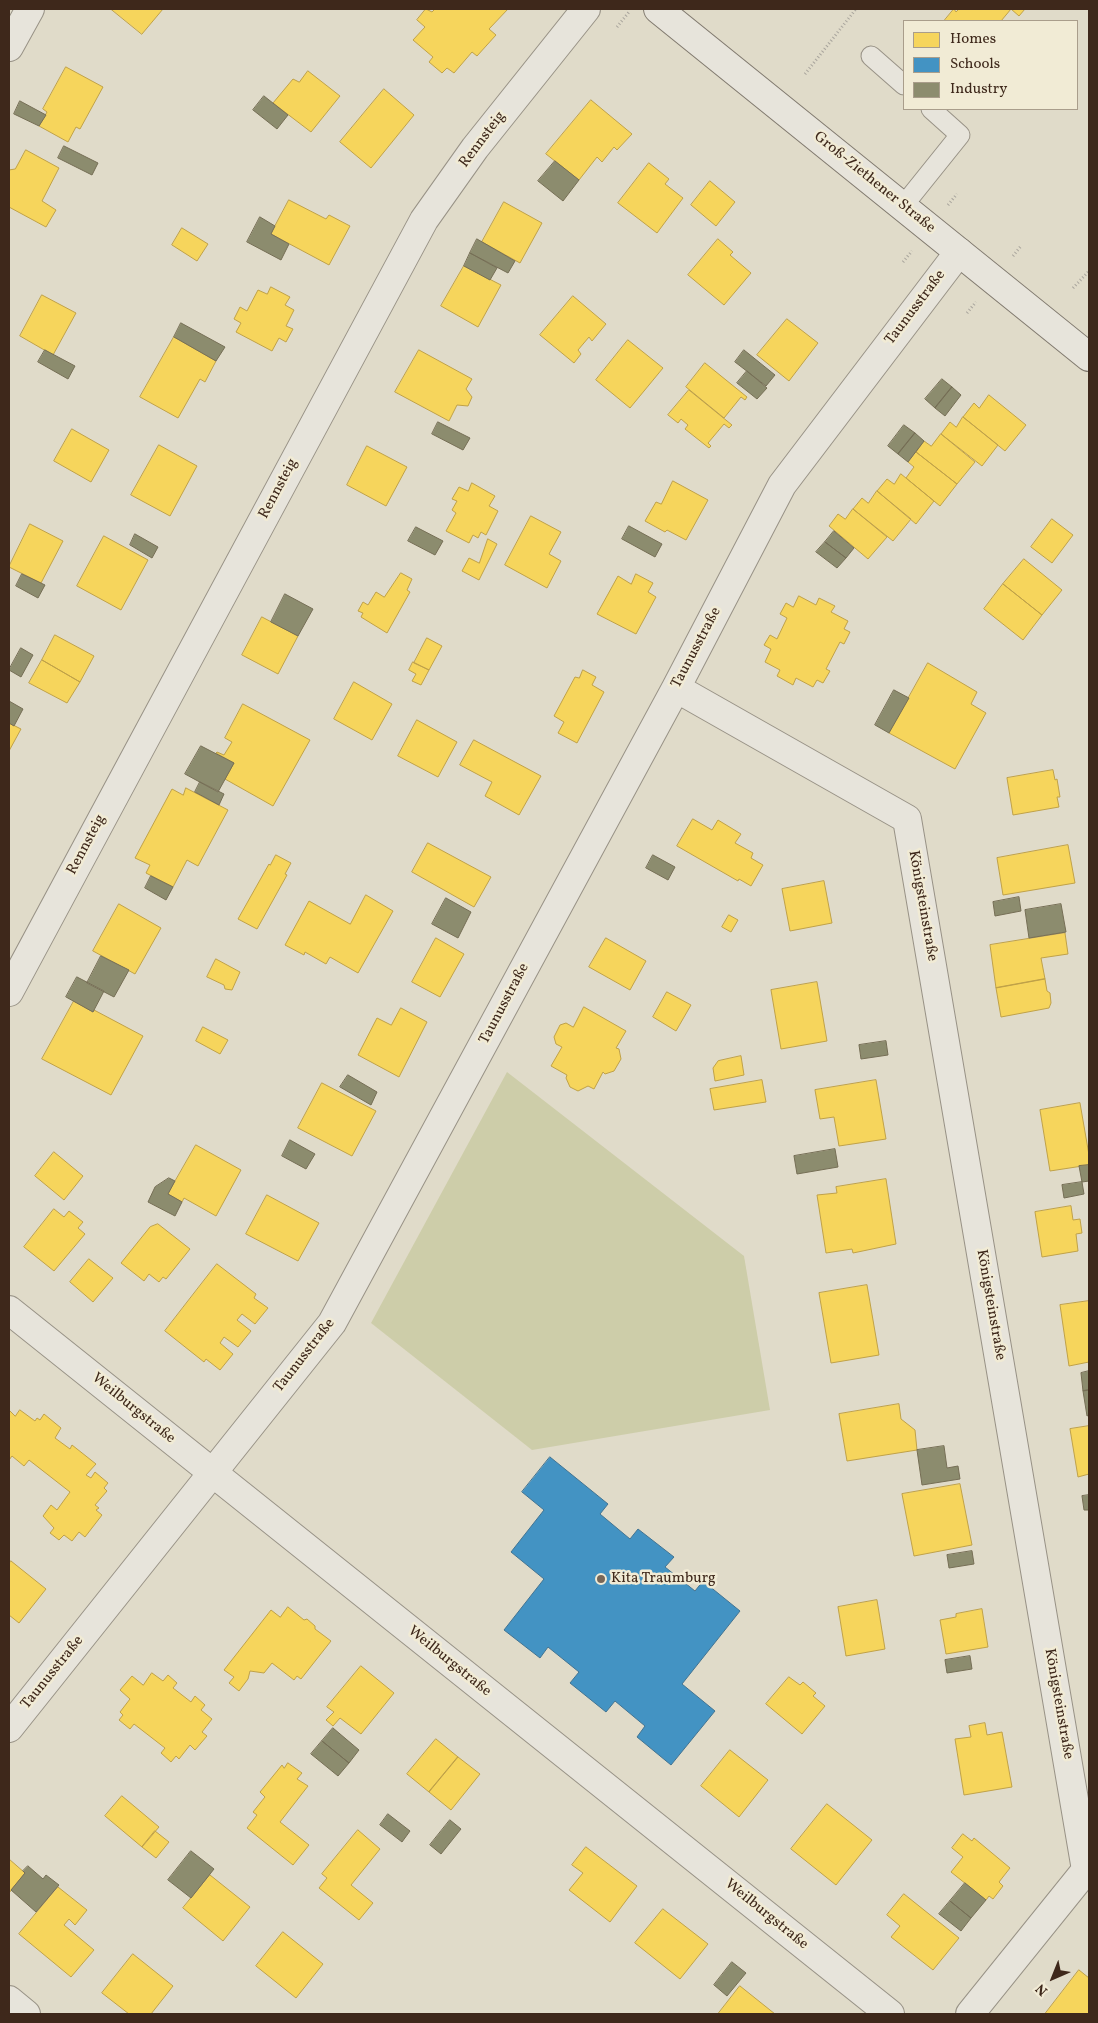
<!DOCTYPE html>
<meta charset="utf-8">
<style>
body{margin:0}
#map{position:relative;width:1098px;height:2023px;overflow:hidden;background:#e0dbc9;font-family:Vollkorn,serif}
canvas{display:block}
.frame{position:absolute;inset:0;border:10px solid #3e281b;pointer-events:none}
.legend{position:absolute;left:903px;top:20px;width:175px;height:90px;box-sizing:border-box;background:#f1ebd5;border:1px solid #a99d8b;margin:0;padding:6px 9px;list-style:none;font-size:15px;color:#3e281b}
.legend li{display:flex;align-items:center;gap:10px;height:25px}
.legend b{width:25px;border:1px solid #a99d8b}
.north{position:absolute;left:1028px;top:1953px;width:50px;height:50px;-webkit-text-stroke:4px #f1ebd5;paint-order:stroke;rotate:224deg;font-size:14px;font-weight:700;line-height:20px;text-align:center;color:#3e281b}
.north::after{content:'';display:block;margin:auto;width:18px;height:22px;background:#3e281b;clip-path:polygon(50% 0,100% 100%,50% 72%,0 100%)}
</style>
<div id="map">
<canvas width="1098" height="2023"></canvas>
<div class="frame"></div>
<ul class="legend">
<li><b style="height:14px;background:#f6d55c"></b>Homes</li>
<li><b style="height:14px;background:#4393c3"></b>Schools</li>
<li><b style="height:14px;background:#8c8c6e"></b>Industry</li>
</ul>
<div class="north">N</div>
</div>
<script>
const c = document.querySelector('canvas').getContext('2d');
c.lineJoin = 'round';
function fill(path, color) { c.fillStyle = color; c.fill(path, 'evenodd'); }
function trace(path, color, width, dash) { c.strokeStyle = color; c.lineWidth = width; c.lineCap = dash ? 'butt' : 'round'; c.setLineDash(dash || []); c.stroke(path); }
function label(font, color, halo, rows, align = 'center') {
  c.font = font + ' Vollkorn,serif'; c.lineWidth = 5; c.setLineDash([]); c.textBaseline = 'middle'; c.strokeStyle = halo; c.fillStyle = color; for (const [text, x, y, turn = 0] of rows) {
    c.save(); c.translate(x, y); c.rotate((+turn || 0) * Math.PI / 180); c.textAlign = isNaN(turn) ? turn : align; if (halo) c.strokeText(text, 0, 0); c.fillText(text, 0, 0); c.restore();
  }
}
const green = new Path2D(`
 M507 1072 744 1256 770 1410 532 1450 371 1323Z`);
const homes = new Path2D(`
 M111 9H163L142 34Z
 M426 9 432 12 435 9H508L489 29 496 35 477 56 472 52 454 73 447 68 442 73 429 62 433 57 413 40 425 27 417 20Z
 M954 9 956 12 959 9H1025L1019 16 1011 9 1001 21H944Z
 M66 67 103 87 80 129 76 127 68 142 39 126 47 112 43 109Z
 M308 71 340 96 311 132 273 103 293 79 299 82Z
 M384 89 414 115 371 168 340 142Z
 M591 100 632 134 617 150 614 147 602 162 597 157 579 180 546 154Z
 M26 150 59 168 42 201 56 210 46 227 9 207V170L15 169Z
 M649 163 669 179 665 184 683 198 657 233 618 203Z
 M710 181 735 202 716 226 691 205Z
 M289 200 326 219 329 215 350 226 329 265 271 234Z
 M504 202 542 223 520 263 482 242Z
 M182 228 208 244 197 261 172 245Z
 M718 239 733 252 730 255 751 273 724 305 688 275Z
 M464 266 501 285 478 327 441 306Z
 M271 287 290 297 285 305 294 310 286 326 293 329 286 342 279 338 272 351 236 332 241 323 234 319 240 307 247 311 258 290 267 294Z
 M42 295 76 313 53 355 20 336Z
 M573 296 606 324 592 341 589 337 578 350 581 354 574 363 540 335Z
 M787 319 818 343 789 381 757 355Z
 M174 337 216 361 205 382 200 379 178 418 140 397Z
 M628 340 663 368 630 408 596 380Z
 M419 350 472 379 466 389 472 397 468 406 457 405 449 421 395 392Z
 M705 363 747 397 745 400 741 397 724 418 686 387Z
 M689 390 732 425 729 428 724 424 708 443 711 446 709 448 685 429 688 425 681 419 678 423 668 415Z
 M989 395 1026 425 1005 451 963 417 974 403 979 408Z
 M963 417 998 445 982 466 941 434 950 422 956 427Z
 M72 429 109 450 91 482 54 461Z
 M941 434 975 462 957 484 916 452 924 441 931 446Z
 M159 445 197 466 170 516 131 495Z
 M367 446 407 467 386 506 347 485Z
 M916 452 957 484 940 506 906 478 914 467 908 462Z
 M901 474 934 501 916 524 877 491 887 479 894 484Z
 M673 481 708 500 686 540 667 530 665 532 645 521 656 502 661 504Z
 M472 483 495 496 489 506 498 511 486 535 481 532 478 538 473 535 469 543 446 531 456 513 452 510 457 501 452 499 459 487 468 491Z
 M877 491 911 519 893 541 853 509 862 498 868 503Z
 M853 509 887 537 868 559 829 526 838 514 845 519Z
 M531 516 561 532 549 554 561 561 547 588 505 565Z
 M1052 519 1073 535 1052 563 1031 547Z
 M30 524 63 541 41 583 9 567Z
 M104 536 148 560 121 610 77 586Z
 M488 539 497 544 479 580 462 571 469 558 479 563Z
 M1024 559 1062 590 1042 615 1003 584Z
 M401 573 412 579 407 590 410 592 387 633 361 617 363 613 358 611 363 602 368 605 376 592 384 597Z
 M636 574 653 583 648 592 656 597 636 634 597 614 618 576 631 584Z
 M1003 584 1042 615 1023 640 984 609Z
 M799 596 816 605 819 598 835 606 831 612 848 621 844 629 850 632 844 644 840 642 826 669 830 671 823 683 817 680 813 687 796 678 793 685 777 676 780 670 765 662 771 649 764 645 770 635 777 639 787 618 780 614 786 603 793 607Z
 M262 617 298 636 278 674 242 655Z
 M55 635 94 656 80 682 42 660Z
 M427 638 442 646 429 670 414 663Z
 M42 660 80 682 67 703 29 683Z
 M413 662 429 670 421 685 412 681 416 674 409 670Z
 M928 663 977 692 971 704 986 713 955 769 889 733Z
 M583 670 596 677 592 685 604 692 577 743 558 733 564 722 554 716 575 677 579 678Z
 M354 682 392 704 372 740 334 719Z
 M243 704 310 740 273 806 225 779 234 763 216 753 217 752 224 755 232 742 225 738Z
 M417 720 457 742 438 777 398 756Z
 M9 723 21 729 9 751Z
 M474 740 541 776 519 815 485 796 492 782 460 765Z
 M1053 770 1055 780 1057 779 1060 797H1057L1059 807 1013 815 1007 778Z
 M186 788 228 810 198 866 187 860 173 887 146 873 150 865 135 858 172 789 183 795Z
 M693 819 712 830 718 820 741 834 735 843 753 853 751 858 763 865 751 886 739 879 738 881 677 846Z
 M428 843 491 877 474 907 412 872Z
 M1068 845 1075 883 1003 895 997 858Z
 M276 855 291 863 285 874 287 875 257 929 238 919 269 864 270 865Z
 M824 881 832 923 790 931 782 889Z
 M366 895 393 911 358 973 330 957 326 964 305 952 304 955 285 945 309 901 350 924Z
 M119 904 161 928 135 974 93 951Z
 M729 915 738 920 731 932 722 927Z
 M1065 933 1068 954 1041 958 1045 979 996 988 990 945Z
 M436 938 464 954 440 997 412 982Z
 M606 938 646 961 630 990 589 967Z
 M216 959 240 972 232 990 225 989 224 985 207 977Z
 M1045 979 1047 991 1050 993 1051 1003 1049 1008 1001 1017 996 988Z
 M817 982 827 1041 781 1049 771 990Z
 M667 992 691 1005 676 1031 653 1017Z
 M74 1001 93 1012 94 1010 143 1036 111 1095 42 1059Z
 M584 1007 626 1031 616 1048 619 1049 621 1059 614 1071 605 1074 603 1072 594 1089 588 1086 578 1091 570 1087 566 1078 567 1075 551 1066 562 1047 556 1044 554 1037 560 1025 566 1023 573 1027Z
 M401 1008 427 1022 399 1077 358 1055 377 1018 391 1025Z
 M203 1027 228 1040 220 1054 196 1041Z
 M741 1056 744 1075 715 1081 713 1068 718 1061Z
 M762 1080 766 1102 714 1110 710 1089Z
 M876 1080 886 1139 839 1146 834 1117 820 1119 815 1090Z
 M322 1083 376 1111 352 1156 298 1128Z
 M1080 1103 1089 1155V1165L1050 1171 1040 1110Z
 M196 1145 241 1170 216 1216 184 1198 182 1202 168 1194Z
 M54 1152 83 1176 64 1200 35 1176Z
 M886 1179 896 1244 853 1253 852 1249 826 1253 817 1195 837 1193 836 1187Z
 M267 1195 319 1223 298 1261 246 1234Z
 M1071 1206 1073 1220 1080 1219 1082 1233 1076 1234 1078 1251 1042 1257 1035 1212Z
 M54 1209 64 1217 69 1211 83 1222 78 1228 85 1234 54 1271 24 1247Z
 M158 1224 190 1249 166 1279 163 1277 159 1282 149 1274 144 1281 121 1263 150 1227Z
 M89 1259 113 1278 93 1302 70 1282Z
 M217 1264 256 1294 254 1298 268 1308 255 1324 242 1314 237 1320 251 1331 238 1347 224 1337 220 1343 233 1354 220 1370 206 1359 204 1362 165 1331Z
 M867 1285 879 1355 831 1363 819 1293Z
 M1089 1301V1362L1069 1366 1060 1305Z
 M899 1404 901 1419 915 1430 917 1450 847 1461 839 1414Z
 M20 1410 35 1421 37 1418 40 1420 44 1414 61 1428 55 1438 70 1449 72 1445 96 1464 86 1475 91 1478 95 1472 108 1483 104 1488 107 1491 95 1505 99 1508 96 1510 102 1515 85 1537 79 1532 72 1541 64 1535 59 1540 50 1533 54 1528 43 1516 51 1505 57 1510 70 1492 29 1460 24 1466 12 1456 9 1460V1413L10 1411 15 1416Z
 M1089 1426V1474L1078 1477 1070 1429Z
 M960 1484 972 1545 914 1556 902 1494Z
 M11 1561 46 1589 19 1623 9 1615V1564Z
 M877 1600 885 1649 846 1656 838 1607Z
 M288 1607 304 1620 307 1619 315 1626V1629L331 1641 301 1679 297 1676 294 1680 272 1663 264 1673 250 1671 248 1679 239 1691 229 1683 234 1677 224 1670 271 1610 280 1617Z
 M982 1609 988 1647 946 1654 940 1620 956 1617V1614Z
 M361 1666 394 1693 361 1734 340 1718 333 1726 326 1720 334 1712 327 1707Z
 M152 1673 163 1681 168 1675 177 1683 173 1688 191 1702 195 1696 205 1705 201 1710 212 1719 202 1732 207 1736 195 1750 190 1745 179 1759 176 1756 171 1762 161 1753 165 1748 134 1724 130 1729 119 1720 123 1715 120 1712 130 1699 120 1690 132 1676 143 1685Z
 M789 1677 800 1685 803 1682 816 1693 813 1696 825 1706 802 1734 766 1704Z
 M985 1723 987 1735 1002 1732 1012 1787 964 1795 955 1739 971 1737 969 1726Z
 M436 1739 458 1757 429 1792 407 1774Z
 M730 1750 768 1780 739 1817 701 1786Z
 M458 1757 480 1774 451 1810 429 1792Z
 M288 1763 302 1773 297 1779 308 1786 280 1822 309 1845 293 1865 247 1828 257 1815 253 1812 265 1797 260 1792 282 1765 284 1768Z
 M122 1796 159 1827 142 1847 105 1816Z
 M827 1804 872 1840 836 1885 791 1849Z
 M358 1830 380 1849 351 1885 373 1903 359 1920 319 1888 327 1878 322 1874Z
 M155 1831 169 1842 156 1858 142 1847Z
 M963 1834 972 1841 974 1838 1010 1868 999 1882 1003 1886 993 1899 989 1896 986 1900 951 1872 963 1857 952 1848Z
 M586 1847 637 1886 610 1922 569 1890 583 1873 572 1865Z
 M9 1859 25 1873 9 1893Z
 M210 1875 250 1907 223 1941 183 1908Z
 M58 1887 87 1910 75 1925 69 1919 64 1925 94 1950 71 1977 19 1934Z
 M904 1894 959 1938 933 1970 891 1937 900 1926 887 1915Z
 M663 1909 708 1944 680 1979 635 1943Z
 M283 1932 323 1964 296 1998 256 1966Z
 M133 1954 173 1986 151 2014H129L102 1993Z
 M1079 1970 1089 1978V2014H1045Z
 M740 1986 775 2014H718Z`);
const schools = new Path2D(`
 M550 1457 608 1504 600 1514 630 1539 638 1529 674 1557 665 1567 695 1591 703 1581 740 1611 682 1684 715 1711 671 1765 637 1737 645 1726 615 1701 606 1712 570 1683 579 1672 548 1647 540 1658 504 1630 544 1579 511 1552 544 1510 522 1492Z`);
const industry = new Path2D(`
 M264 96 288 115 277 129 253 110Z
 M20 101 46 115 39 126 14 114Z
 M64 146 98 163 92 175 58 158Z
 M555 161 579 180 563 201 538 181Z
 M260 217 275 226 271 234 289 244 281 260 247 242Z
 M477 239 515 261 508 273 470 253Z
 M470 253 497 268 490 280 464 266Z
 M181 323 225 347 216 361 174 337Z
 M45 350 75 366 68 379 38 362Z
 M744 350 775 375 766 386 735 362Z
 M747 371 767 388 757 399 737 383Z
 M942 379 952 387 935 408 925 399Z
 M952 387 961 395 945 416 935 408Z
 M438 422 470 438 463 450 432 434Z
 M904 425 915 433 898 454 888 446Z
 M915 433 924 441 908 462 898 454Z
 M629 526 662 544 655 557 622 539Z
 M416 527 443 541 435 555 408 541Z
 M834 531 854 548 846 558 825 542Z
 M135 534 158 547 152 558 130 545Z
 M825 542 846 558 837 568 816 552Z
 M22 574 45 585 38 598 16 586Z
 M285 594 313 609 298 636 271 622Z
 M21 648 33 655 21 677 9 670Z
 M894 690 909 698 889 733 875 725Z
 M9 701 23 709 14 726 9 723Z
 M201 746 234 763 218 792 185 774Z
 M200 782 224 794 219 805 195 792Z
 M653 855 675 867 668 880 646 868Z
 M151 876 173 887 166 900 145 888Z
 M1019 897 1021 911 995 916 993 902Z
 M446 898 471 912 458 938 432 924Z
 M1061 904 1066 932 1029 938 1025 910Z
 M101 956 129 970 114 997 87 983Z
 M77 977 104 991 93 1012 66 997Z
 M886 1041 888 1055 861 1059 859 1045Z
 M348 1075 377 1092 371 1105 340 1087Z
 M290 1140 315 1154 306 1169 282 1156Z
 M835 1149 838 1167 797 1174 794 1156Z
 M1089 1165V1181L1082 1182 1079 1166Z
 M169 1178 175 1181 168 1194 182 1202 175 1216 148 1202 155 1187Z
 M1082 1182 1084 1194 1064 1198 1062 1185Z
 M1089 1371V1390L1083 1391 1081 1373Z
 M1089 1390V1415L1087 1416 1083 1391Z
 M944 1446 947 1468 958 1466 960 1479 922 1485 917 1450Z
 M1089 1495V1510H1084L1082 1496Z
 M972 1551 974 1564 949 1568 947 1555Z
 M970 1656 972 1669 947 1673 945 1660Z
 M333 1728 359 1750 349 1763 322 1741Z
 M322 1741 349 1763 338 1776 311 1754Z
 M388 1814 410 1831 402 1842 380 1825Z
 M450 1820 461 1829 441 1854 430 1845Z
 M191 1851 214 1869 191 1898 168 1880Z
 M28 1866 43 1879 46 1875 59 1885 36 1912 11 1890 25 1873 23 1871Z
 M965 1883 986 1900 971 1918 950 1901Z
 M950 1901 971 1918 961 1931 939 1914Z
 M732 1962 746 1973 727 1996 714 1985Z`);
const path = new Path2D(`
 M617 27 629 12
 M805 74 856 9
 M948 205 957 194
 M1013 256 1021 246
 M903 262 912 251
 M1073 288 1089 271
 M967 313 976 302`);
const lane = new Path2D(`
 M871 56 904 85
 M903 206 960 135 931 109`);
const street = new Path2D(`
 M9 47 30 9
 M676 688 907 819 1086 1870 970 2014
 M9 992 424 220 475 148 586 9
 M9 1310 890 2014
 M9 1728 332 1323 676 688 782 485 959 252
 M9 2000 26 2014`);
const secondary = new Path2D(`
 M658 9 1089 357`);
const markers = [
 [601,1579,5,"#776758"]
];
const streetNames = [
 ["Rennsteig",483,140,-53],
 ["Groß-Ziethener Straße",874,183,39],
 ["Taunusstraße",916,308,-53],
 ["Rennsteig",279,489,-62],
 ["Taunusstraße",697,648,-62],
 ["Rennsteig",87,845,-62],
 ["Königsteinstraße",922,906,80],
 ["Taunusstraße",505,1004,-62],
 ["Königsteinstraße",990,1305,80],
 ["Taunusstraße",305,1356,-52],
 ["Weilburgstraße",133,1409,39],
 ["Weilburgstraße",449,1662,39],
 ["Taunusstraße",53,1673,-51],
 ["Königsteinstraße",1058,1704,80],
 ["Weilburgstraße",766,1915,39]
];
const poiNames = [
 ["Kita Traumburg",611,1579]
];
fill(green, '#cdcda9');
fill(homes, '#f6d55c');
trace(homes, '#bfa148', 1);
fill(schools, '#4393c3');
trace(schools, '#427391', 1);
fill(industry, '#8c8c6e');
trace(industry, '#756e55', 1);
trace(lane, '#989286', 21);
trace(street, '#989286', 30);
trace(secondary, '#817a6f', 30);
trace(path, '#a9a59d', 3, [1, 2.5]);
trace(lane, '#e7e4db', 19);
trace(street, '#e7e4db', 28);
trace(secondary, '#e7e4db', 28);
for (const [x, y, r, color] of markers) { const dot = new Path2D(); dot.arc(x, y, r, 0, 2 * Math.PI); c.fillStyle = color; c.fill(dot); trace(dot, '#f1ebd5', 2); }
label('15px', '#3e281b', '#f1ebd5', streetNames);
label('15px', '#3e281b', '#f1ebd5', poiNames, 'left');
</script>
